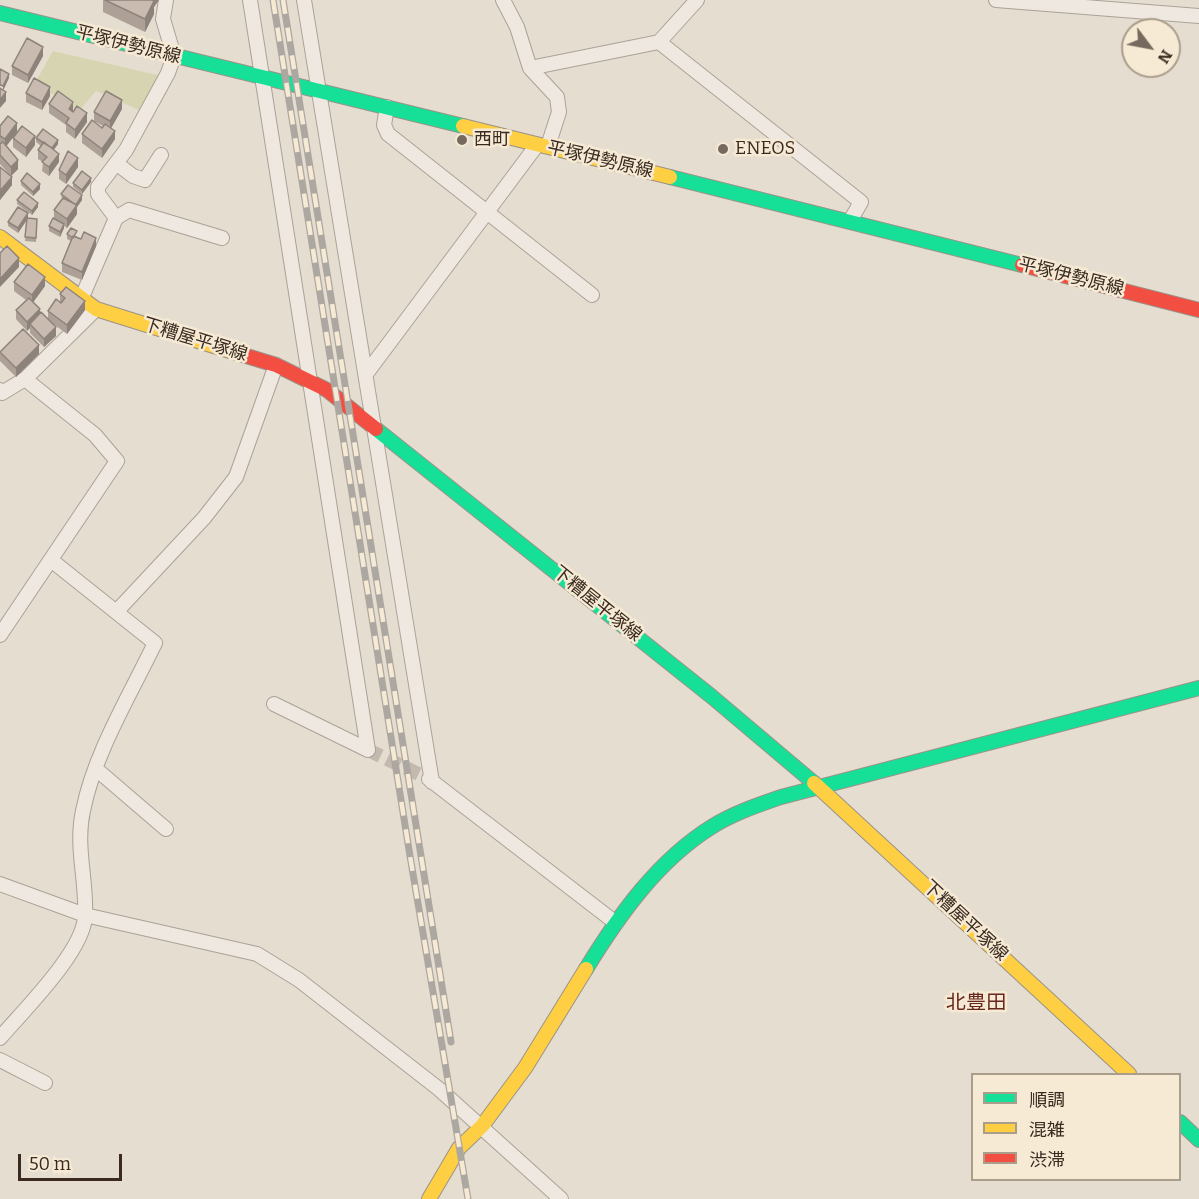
<!DOCTYPE html>
<meta charset="utf-8">
<style>
body{margin:0}
#map{position:relative;width:1199px;height:1199px;overflow:hidden;background:#e5ddcf;font-family:Bitter,"Noto Sans JP",serif}
canvas{display:block}
.legend{position:absolute;left:971px;top:1073px;width:210px;height:108px;box-sizing:border-box;background:#f6ead5;border:2px solid #ab9d8c;margin:0;padding:8px 10px;list-style:none;font-size:18px;color:#3a2a1f}
.legend li{display:flex;align-items:center;gap:12px;height:30px}
.legend b{width:30px;border:2px solid #ab9d8c}
.north{position:absolute;left:1121px;top:18px;width:60px;height:60px;box-sizing:border-box;background:#f6ead5;border:2px solid #ab9d8c;border-radius:50%;rotate:122deg;font-size:16px;font-weight:700;line-height:24px;text-align:center;color:#3a2a1f}
.north::after{content:'';display:block;margin:auto;width:21px;height:27px;background:#76695d;clip-path:polygon(50% 0,100% 100%,50% 72%,0 100%)}
.scale{position:absolute;left:18px;top:1154px;width:104px;height:27px;box-sizing:border-box;border:3px solid #3a2a1f;border-top:0;padding-left:8px;font-size:18px;line-height:21px;white-space:nowrap;color:#3a2a1f;-webkit-text-stroke:4px #f6ead5;paint-order:stroke}
</style>
<div id="map">
<canvas width="1199" height="1199"></canvas>
<ul class="legend">
<li><b style="height:8px;background:#16e098"></b>順調</li>
<li><b style="height:8px;background:#ffcf43"></b>混雑</li>
<li><b style="height:8px;background:#f24e42"></b>渋滞</li>
</ul>
<div class="north">N</div>
<div class="scale">50 m</div>
</div>
<script>
const c = document.querySelector('canvas').getContext('2d');
c.lineJoin = 'round';
function fill(path, color) { c.fillStyle = color; c.fill(path, 'evenodd'); }
function trace(path, color, width, dash) { c.strokeStyle = color; c.lineWidth = width; c.lineCap = dash ? 'butt' : 'round'; c.setLineDash(dash || []); c.stroke(path); }
function label(font, color, halo, rows, align = 'center') {
  c.font = font + ' Bitter,"Noto Sans JP",serif'; c.lineWidth = 5; c.setLineDash([]); c.textBaseline = 'middle'; c.strokeStyle = halo; c.fillStyle = color; for (const [text, x, y, turn = 0] of rows) {
    c.save(); c.translate(x, y); c.rotate((+turn || 0) * Math.PI / 180); c.textAlign = isNaN(turn) ? turn : align; if (halo) c.strokeText(text, 0, 0); c.fillText(text, 0, 0); c.restore();
  }
}
const green = new Path2D(`
 M53 51 161 76 141 111 96 91 79 111 35 83Z`);
const streetTunnel = new Path2D(`
 M368 750 429 779`);
const street = new Path2D(`
 M250 0 368 750
 M304 0 432 782
 M503 0 517 27 530 68 557 97 559 112 548 146
 M996 0 1199 16
 M659 42 861 202 850 221
 M530 68 659 42 697 0
 M387 107 384 125 388 134 592 295
 M116 163 133 176 145 180 161 155
 M116 218 129 210 222 238
 M82 297 116 218 98 194V187L126 150 168 73 174 56 163 19 166 0
 M366 374 537 145
 M0 390 2 393 25 379 96 309
 M117 611 204 518 236 477 276 365
 M0 635 117 461 95 435 25 379
 M274 704 368 750
 M96 769 166 829
 M429 779 616 923
 M0 884 85 915 257 954 299 980 439 1089 561 1199
 M0 1038C23 1011 84 951 85 916 87 880 75 847 83 811 94 754 130 695 155 643L51 560
 M0 1060 45 1083`);
const fast = new Path2D(`
 M0 13 463 126
 M670 177 1022 265
 M376 429 711 696 814 783
 M586 969C619 915 658 860 713 826 734 813 758 805 781 797L1199 688
 M1180 1122 1199 1140`);
const slow = new Path2D(`
 M463 126 670 177
 M0 237 96 309 230 351
 M814 783 1129 1074
 M429 1199 459 1148 482 1126 525 1068 586 969`);
const jam = new Path2D(`
 M1022 265 1199 310
 M230 351 276 365 327 390 376 429`);
const rail = new Path2D(`
 M273 0 410 856 468 1199
 M283 0 451 1042`);
const wall = new Path2D(`
 M103 0H159L154 7V14L145 32 103 12Z
 M43 56 28 83 12 75V66Z
 M26 93 50 96 42 110 26 102Z
 M49 104 73 111V112L87 122 75 139 66 132V125L49 113Z
 M122 109 111 128 115 139 102 158 82 143V134L102 128 103 126 94 121V112Z
 M0 126 17 132 6 146 18 169 11 176 12 185 0 200V167L10 175 0 164Z
 M13 138 35 145 26 157 13 147Z
 M36 138 58 144 54 150 59 162 49 176 42 171 43 162 38 159V150L41 146 36 142Z
 M78 167 66 184 59 179V170Z
 M21 181 40 189 33 196 21 185Z
 M91 182 82 194 73 187V183Z
 M61 194 82 200 77 207V214L67 228 64 226V228L60 237 49 231V226L54 219V210L62 199Z
 M17 200 38 207 32 215 17 204Z
 M28 218 27 219 37 224 36 242 25 241 27 220 18 233 8 226V222Z
 M67 234 77 236 76 237 96 246 82 280 62 272V263L71 241 67 239Z
 M14 282 45 286 33 302 40 313 48 318V311L60 303V294L85 310 67 334 52 323 56 336 44 347 30 333V328L27 331 16 319V310L26 300 14 291Z
 M0 352 39 354 16 377 0 361Z`);
const shadedWall = new Path2D(`
 M152 0H159L154 7V14L145 32V19Z
 M43 47V56L28 83V75Z
 M9 74V78L3 91V86Z
 M50 87V96L42 110V102Z
 M6 92V101L0 108V100Z
 M122 100V109L110 130V121Z
 M73 102V111L69 118V109Z
 M87 113V122L75 139V130Z
 M17 123V132L5 148V139Z
 M115 131V139L102 158V149Z
 M35 136V145L26 157V148Z
 M58 140V144L51 153V149Z
 M59 154V162L49 176V167Z
 M78 158V167L66 184V175Z
 M18 160V169L11 176V167Z
 M12 177V185L0 200V191Z
 M91 178V182L82 194V190Z
 M40 184V189L33 196V192Z
 M82 195V200L77 207V214L67 228V219Z
 M38 203V207L32 215V211Z
 M28 213V218L18 233V228Z
 M64 224V228L60 237V232Z
 M96 238V246L82 280V272Z
 M19 258V267L0 287V279Z
 M45 277V286L32 304V295Z
 M85 301V310L67 334V325Z
 M40 309V318L30 324V328L27 331V322Z
 M56 327V336L44 347V339Z
 M39 345V354L16 377V368Z`);
const building = new Path2D(`
 M105 0H152L154 1 145 19Z
 M27 38 43 47 28 75 12 66Z
 M0 69 9 74 3 86 0 85Z
 M34 78 50 87 42 102 26 93Z
 M0 88 6 92 0 100Z
 M58 91 73 102 69 109 73 112 77 106 87 113 75 130 66 123 69 118 49 104Z
 M106 91 122 100 110 121 94 112Z
 M8 116 17 123 5 139 0 136V126Z
 M92 120 102 128 105 124 115 131 102 149 82 134Z
 M22 126 35 136 26 148 13 138Z
 M43 129 58 140 52 148 36 138Z
 M3 142 18 160 11 167 0 155V144Z
 M44 142 59 154 49 167 42 162 47 157 38 150Z
 M68 151 78 158 66 175 59 170Z
 M0 167 12 177 0 191Z
 M82 171 91 178 82 190 73 183Z
 M27 173 40 184 33 192 21 181Z
 M68 185 82 195 76 205 61 194Z
 M24 192 38 203 32 211 17 200Z
 M63 198 77 205 67 219 54 210Z
 M18 207 28 213 18 228 8 222Z
 M27 218 37 219 36 238 25 237Z
 M53 218 64 224 60 232 49 226Z
 M71 228 77 231 73 238 67 234Z
 M84 232 96 238 82 272 62 263 73 236 81 239Z
 M7 246 19 258 0 279V253Z
 M28 264 45 277 32 295 14 282Z
 M66 287 85 301 67 325 48 311 56 299 61 303 65 298 60 294Z
 M29 298 40 309 27 322 16 310Z
 M41 312 56 327 44 339 30 324Z
 M23 329 39 345 16 368 0 352Z`);
const markers = [
 [462,140,6,"#76695d"],
 [723,149,6,"#76695d"]
];
const streetNames = [
 ["平塚伊勢原線",128,45,14],
 ["平塚伊勢原線",600,160,13],
 ["平塚伊勢原線",1071,277,14],
 ["下糟屋平塚線",195,340,17],
 ["下糟屋平塚線",597,604,39],
 ["下糟屋平塚線",965,921,43]
];
const poiNames = [
 ["西町",474,140],
 ["ENEOS",735,149]
];
const neighbourhoodNames = [
 ["北豊田",976,1003]
];
fill(green, '#d7d4b1');
trace(streetTunnel, '#c3b9ac', 14, [14, 7]);
trace(street, '#aba297', 16);
trace(fast, '#9a9288', 16);
trace(slow, '#9a9288', 16);
trace(jam, '#9a9288', 16);
trace(street, '#eee8e0', 14);
trace(fast, '#16e098', 14);
trace(slow, '#ffcf43', 14);
trace(jam, '#f24e42', 14);
trace(rail, '#ada7a1', 7);
trace(rail, '#f6ead5', 4.5, [14]);
fill(wall, '#ada197');
fill(shadedWall, '#8d837b');
fill(building, '#c9bbb0');
trace(building, '#8d837b', 1.5);
for (const [x, y, r, color] of markers) { const dot = new Path2D(); dot.arc(x, y, r, 0, 2 * Math.PI); c.fillStyle = color; c.fill(dot); trace(dot, '#f6ead5', 2); }
label('18px', '#3a2a1f', '#f6ead5', streetNames);
label('18px', '#3a2a1f', '#f6ead5', poiNames, 'left');
label('20px', '#67271e', '#f6ead5', neighbourhoodNames);
</script>
